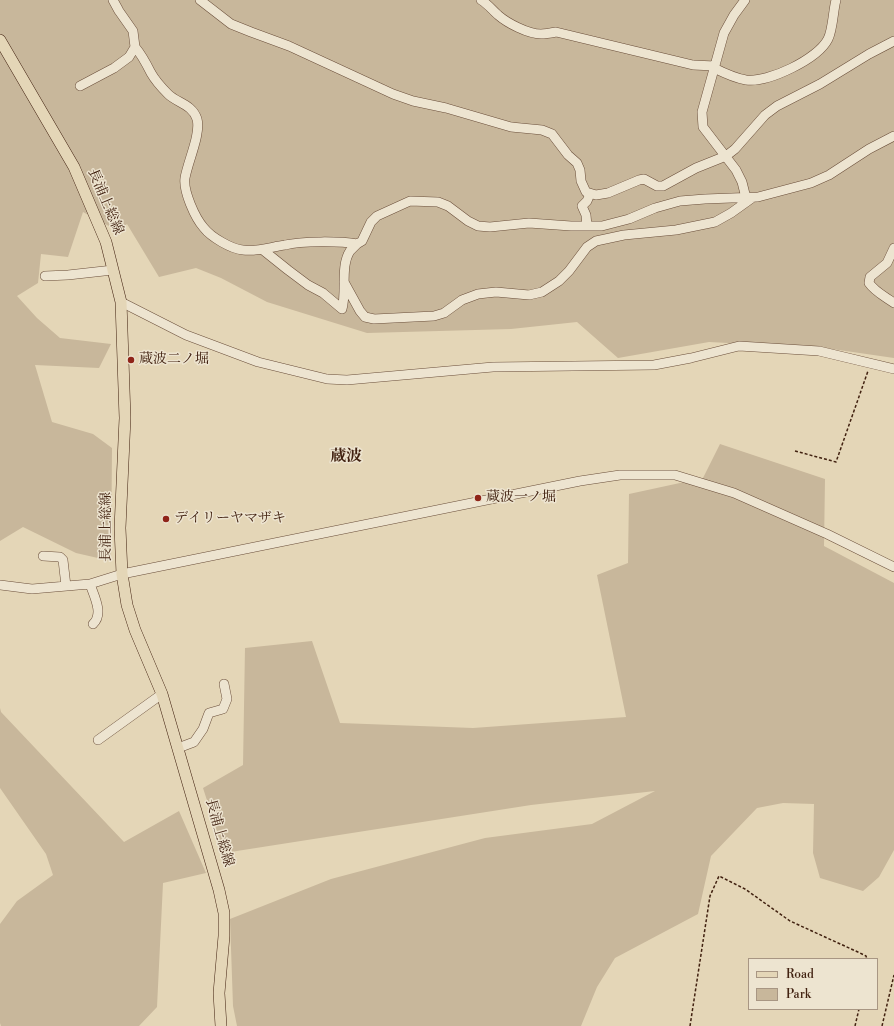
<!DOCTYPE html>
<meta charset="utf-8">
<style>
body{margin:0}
#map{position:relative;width:894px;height:1026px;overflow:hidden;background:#e4d6b7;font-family:"Libre Bodoni",serif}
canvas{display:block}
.legend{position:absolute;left:748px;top:958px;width:130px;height:52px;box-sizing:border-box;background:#ede4d0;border:1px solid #a89683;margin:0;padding:5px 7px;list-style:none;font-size:12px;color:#412110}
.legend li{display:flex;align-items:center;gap:8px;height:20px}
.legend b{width:20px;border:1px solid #a89683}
</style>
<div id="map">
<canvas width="894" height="1026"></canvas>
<ul class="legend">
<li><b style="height:5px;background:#e4d6b7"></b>Road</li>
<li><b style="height:11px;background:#c8b79b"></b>Park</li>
</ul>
</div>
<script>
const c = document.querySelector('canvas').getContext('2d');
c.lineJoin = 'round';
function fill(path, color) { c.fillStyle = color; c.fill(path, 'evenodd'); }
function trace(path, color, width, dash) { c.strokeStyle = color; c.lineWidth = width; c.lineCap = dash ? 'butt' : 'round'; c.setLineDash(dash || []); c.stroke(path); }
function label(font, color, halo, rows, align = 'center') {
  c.font = font + ' "Libre Bodoni","Noto Serif JP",serif'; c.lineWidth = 3; c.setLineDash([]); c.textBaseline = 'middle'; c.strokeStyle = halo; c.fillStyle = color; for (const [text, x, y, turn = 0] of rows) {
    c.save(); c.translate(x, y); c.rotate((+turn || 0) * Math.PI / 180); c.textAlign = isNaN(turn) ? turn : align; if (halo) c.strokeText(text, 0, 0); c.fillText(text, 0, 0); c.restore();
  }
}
const green = new Path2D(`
 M0 0H894V358L825 348 709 342 618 358 577 322 511 329 367 333 267 302 221 278 196 268 159 277 127 224 118 231 83 212 68 257 41 254 38 283 17 296 37 318 60 338 111 344 99 368 35 365 52 422 93 434 112 448 111 561 76 553 23 527 0 541Z
 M720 444 825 479 824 546 894 583V850L879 877 863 891 820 878 813 853 814 804 783 803 757 808 711 856 698 914 615 958 597 987 581 1026H237L233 1006 230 919 331 879 485 838 592 824 655 791 531 805 224 853 203 788 243 765 245 648 312 641 340 723 473 728 626 717 597 575 628 563 629 494 703 478Z
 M0 708 1 712 124 842 179 811 206 873 163 883 157 1007 139 1026H1L0 1023V924L17 901 53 875 46 854 0 788Z`);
const path = new Path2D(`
 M795 451 836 462 868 371
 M690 1026 710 896 719 876 745 889 790 921 860 953 866 956 867 959
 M855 1026 859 1009
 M882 1026 894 975`);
const minor = new Path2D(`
 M200 0 231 24 251 32 289 46 393 94 413 101 446 108 511 127 542 130 552 134 568 155 577 163 580 170 581 181 586 192 596 195 608 193 639 180 644 179 657 186H663L696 168 726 156 735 149 765 115 777 106 820 84 869 54 894 41
 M481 0C488 4 492 10 498 15 507 23 528 34 541 34 546 34 551 33 556 32L693 65 715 66
 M745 0 734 15 724 33 702 112 703 127 736 170 742 182 746 198
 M135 47C142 55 146 63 151 73 155 80 162 88 168 94 177 103 192 104 197 119 201 134 188 161 185 178 183 191 195 218 204 228 211 237 231 249 243 250 257 252 271 247 285 245 302 241 340 241 357 244L362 241 371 222 377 216 410 201 438 202 448 206 468 221 478 226 490 227 529 223 571 226H602L629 219 655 208 680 201 705 199 758 197 811 183 829 175 869 149 894 136
 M714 68C724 73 734 78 746 80 768 83 818 59 828 39 833 29 833 11 836 0
 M80 86 114 68 129 57 135 47 133 31 119 11 113 0
 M587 226 586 215 582 206 587 201 590 194
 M894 248 887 263 870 277 869 283C875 292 886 297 894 303
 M263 250 288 270 308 285 323 293 342 309C347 292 340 266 350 251 352 249 355 246 357 244
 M45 276 68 275 113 270
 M344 282 360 311 365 317 374 319 434 316 444 313 462 300 478 294 496 292 529 295 542 292 559 281 569 271 587 247 596 241 624 235 676 230 715 222 731 213 752 198
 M121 302 186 335 258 362 327 379 347 380 493 367 654 365 691 358 739 346 819 351 894 369
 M43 556 60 557 63 560 66 586
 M90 584C94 596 104 614 93 624
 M0 585 32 589 90 584 122 574 580 481 620 475H675L734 493 827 534 894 567
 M98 740 162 694
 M178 748 194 742 203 729 209 713 223 709 227 699 224 684`);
const major = new Path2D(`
 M0 40 74 167 106 242 121 302 125 418 120 528 122 574 127 605 135 630 162 694 219 890 224 913V936L219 993 221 1026`);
const markers = [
 [131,360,4,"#8f2418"],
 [478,498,4,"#8f2418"],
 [166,519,4,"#8f2418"]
];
const streetNames = [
 ["長浦上総線",105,202,67],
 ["長浦上総線",107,527,-90],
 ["長浦上総線",219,833,74]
];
const poiNames = [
 ["蔵波二ノ堀",139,360],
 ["蔵波一ノ堀",486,498],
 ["デイリーヤマザキ",174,519]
];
const quarterNames = [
 ["蔵波",346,457]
];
fill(green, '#c8b79b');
trace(minor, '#6a4e3a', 10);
trace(major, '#412110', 12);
trace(path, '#412110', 1.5, [3, 2]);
trace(minor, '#ede4d0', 9);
trace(major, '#e4d6b7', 11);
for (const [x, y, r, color] of markers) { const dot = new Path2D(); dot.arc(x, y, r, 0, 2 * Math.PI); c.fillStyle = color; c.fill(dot); trace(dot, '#ede4d0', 1.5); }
label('14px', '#412110', '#ede4d0', streetNames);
label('14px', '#412110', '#ede4d0', poiNames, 'left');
label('bold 16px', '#412110', '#ede4d0', quarterNames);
</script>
